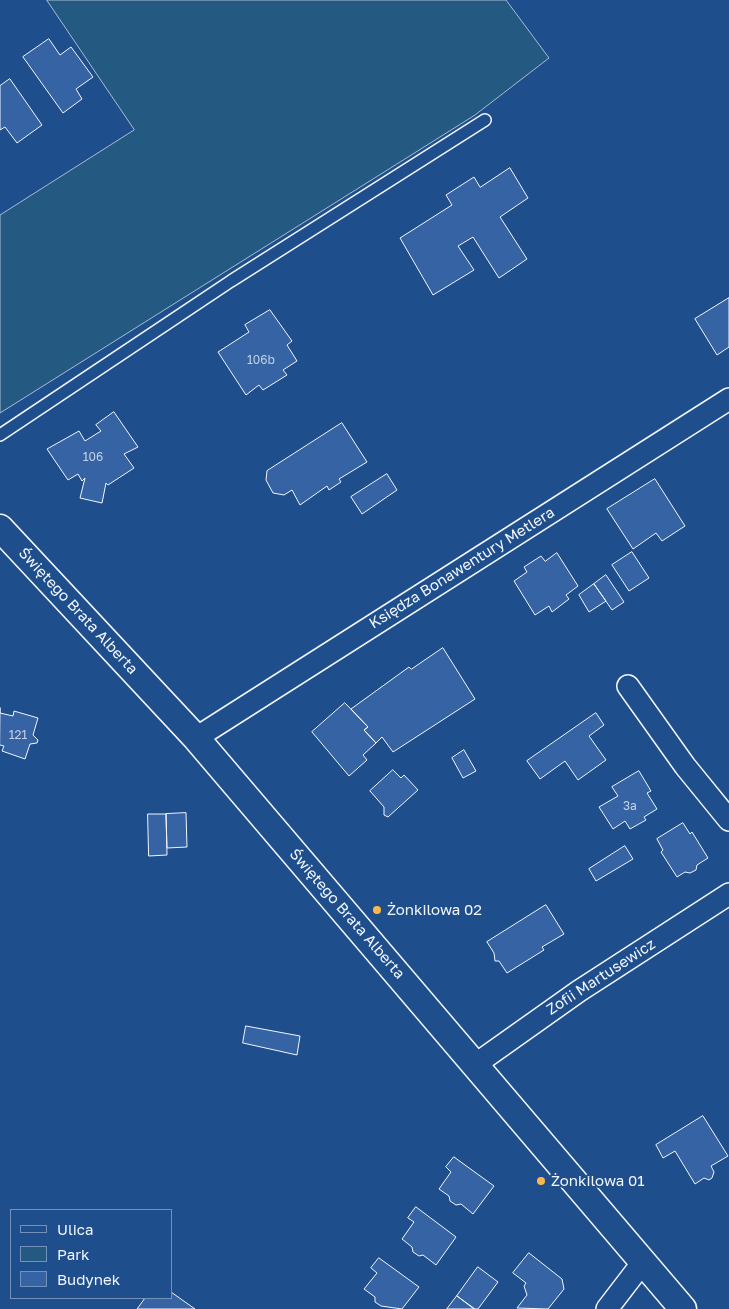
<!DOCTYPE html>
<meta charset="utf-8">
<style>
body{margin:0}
#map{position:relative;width:729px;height:1309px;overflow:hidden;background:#1f4e8c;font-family:"Golos Text",sans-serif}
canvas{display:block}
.legend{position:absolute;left:10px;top:1209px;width:162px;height:90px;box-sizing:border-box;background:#1f4e8c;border:1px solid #7391ba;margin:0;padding:6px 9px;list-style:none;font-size:15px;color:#f2f6ff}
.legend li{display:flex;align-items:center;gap:10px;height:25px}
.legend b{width:25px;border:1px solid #7391ba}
</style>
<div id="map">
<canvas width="729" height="1309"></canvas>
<ul class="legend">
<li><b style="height:6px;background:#1f4e8c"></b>Ulica</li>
<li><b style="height:14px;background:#245a82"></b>Park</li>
<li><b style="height:14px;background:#3563a3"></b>Budynek</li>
</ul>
</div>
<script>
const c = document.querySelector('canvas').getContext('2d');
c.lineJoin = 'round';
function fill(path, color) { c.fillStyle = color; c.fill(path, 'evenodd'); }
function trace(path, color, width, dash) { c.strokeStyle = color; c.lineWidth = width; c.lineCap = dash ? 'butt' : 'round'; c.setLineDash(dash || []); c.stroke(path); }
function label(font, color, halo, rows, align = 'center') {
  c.font = font + ' "Golos Text",sans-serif'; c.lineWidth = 4; c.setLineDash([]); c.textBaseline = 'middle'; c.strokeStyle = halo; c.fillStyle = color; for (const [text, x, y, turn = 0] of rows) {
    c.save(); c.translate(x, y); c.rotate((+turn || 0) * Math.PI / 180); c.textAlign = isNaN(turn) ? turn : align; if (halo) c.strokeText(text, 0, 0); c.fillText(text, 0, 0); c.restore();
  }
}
const green = new Path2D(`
 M47 0H506L549 58 475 115 0 413V215L134 130Z`);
const building = new Path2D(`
 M49 39 60 55 71 47 93 77 76 89 82 99 63 113 23 57Z
 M10 79 42 125 17 143 5 127 0 130V86Z
 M510 168 528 198 500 217 527 259 499 278 473 237 458 246 474 270 433 295 400 238 452 205 446 195 474 177 480 187Z
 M729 298V347L717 355 695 319Z
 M270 310 292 341 287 345 297 361 283 370 287 375 263 390 259 385 246 395 218 352 249 332 245 325Z
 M114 412 138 447 124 454 134 468 108 485 106 483 102 503 80 498 85 478 82 481 78 474 68 480 47 449 79 431 85 441 101 431 96 425Z
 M342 423 367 462 339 479 341 482 329 490 327 486 300 505 292 490 284 495 273 493 266 480 267 471Z
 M387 474 397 490 362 514 351 497Z
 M655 479 685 526 662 541 656 533 633 549 607 509Z
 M632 552 649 578 629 591 612 565Z
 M557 553 578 586 566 595 569 599 552 612 549 606 535 615 514 581 527 572 524 567 541 556 545 561Z
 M606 575 624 602 612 610 594 584Z
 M594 584 606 601 589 612 579 595Z
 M443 648 475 699 393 752 382 737 376 743 364 730 368 727 351 709 409 667 411 669Z
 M345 703 368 727 364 730 376 743 363 755 367 760 349 776 312 732Z
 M0 708V713L13 716 14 711 38 718 33 735 38 740 37 743 30 744 25 759 2 751 4 746 0 745Z
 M596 713 604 725 589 736 606 760 578 780 565 761 540 779 527 761Z
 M464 750 476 771 463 778 452 758Z
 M393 770 401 778 404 775 418 790 388 817 384 815V807L370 791Z
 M639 771 651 791 647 793 657 809 644 817 646 820 630 829 625 821 613 829 599 807 618 796 612 787Z
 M186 813 187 847 167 848 166 814Z
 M148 814H166L167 855 149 856Z
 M683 823 690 834 692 832 708 858 697 865 696 870 690 873 685 872 677 877 661 852 663 850 657 839Z
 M625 846 633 859 596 881 589 869Z
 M546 905 564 934 542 947 544 950 507 973 499 961H495L494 953 487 942Z
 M246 1026 300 1036 297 1055 243 1043Z
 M703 1116 728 1156 711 1166 714 1172 712 1178 709 1180 704 1178 695 1184 675 1151 663 1158 656 1145Z
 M454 1157 494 1186 473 1214 461 1204 456 1205 450 1201 449 1196 439 1189 451 1172 446 1167Z
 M416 1207 456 1237 436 1265 423 1255 419 1256 413 1252 412 1247 402 1239 414 1222 408 1218Z
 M529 1253 562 1279 564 1289 548 1309 517 1308 527 1295 524 1286 526 1283 513 1273Z
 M379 1258 419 1287 402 1309 381 1306 375 1302V1297L364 1289 377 1273 371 1268Z
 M478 1267 498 1282 478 1309H475L457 1296Z
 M171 1292 195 1309H137L145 1298H171Z
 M457 1296 474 1309H447Z`);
const service = new Path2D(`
 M0 435 231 281 485 120`);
const minor = new Path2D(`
 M628 686 685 766 729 820
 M196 738 729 399
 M476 1064 579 991 729 894
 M607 1309 643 1262`);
const tertiary = new Path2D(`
 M0 528 196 738 683 1309`);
const markers = [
 [377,910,5,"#ffb74d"],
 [541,1181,5,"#ffb74d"]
];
const numberNames = [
 ["106b",261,360],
 ["106",93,457],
 ["121",18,735],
 ["3a",630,806]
];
const streetNames = [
 ["Księdza Bonawentury Metlera",462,568,-32],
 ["Świętego Brata Alberta",78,611,47],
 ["Świętego Brata Alberta",347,914,49],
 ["Zofii Martusewicz",601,977,-33]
];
const poiNames = [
 ["Żonkilowa 02",387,910],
 ["Żonkilowa 01",551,1181]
];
fill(green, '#245a82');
trace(green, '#a8bbd7', 1);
fill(building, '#3563a3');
trace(building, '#f2f6ff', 1);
trace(service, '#f2f6ff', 14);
trace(minor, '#f2f6ff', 24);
trace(tertiary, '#f2f6ff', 29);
trace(service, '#1f4e8c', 11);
trace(minor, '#1f4e8c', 21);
trace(tertiary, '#1f4e8c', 26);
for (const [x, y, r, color] of markers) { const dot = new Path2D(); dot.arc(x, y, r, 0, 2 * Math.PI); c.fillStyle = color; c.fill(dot); trace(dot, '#1f4e8c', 2); }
label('12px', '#c3d1e8', null, numberNames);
label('15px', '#f2f6ff', '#1f4e8c', streetNames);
label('15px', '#f2f6ff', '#1f4e8c', poiNames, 'left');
</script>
